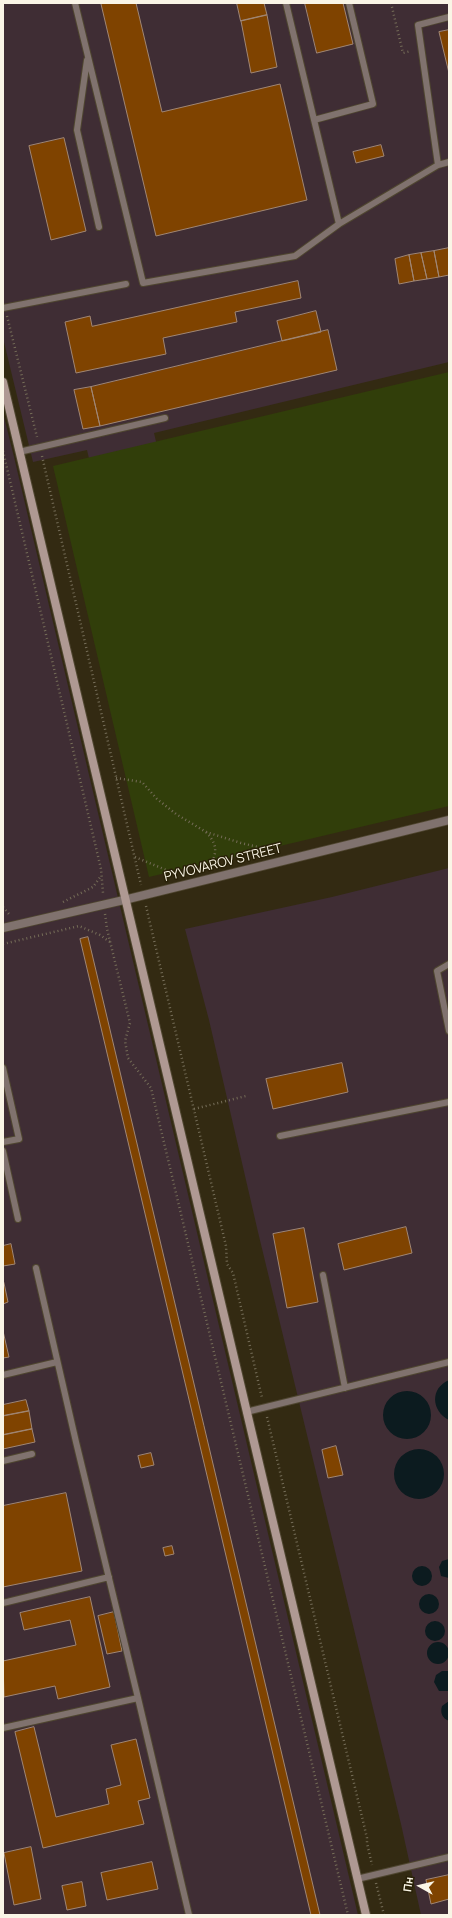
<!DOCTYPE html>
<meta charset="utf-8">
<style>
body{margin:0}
#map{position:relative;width:452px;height:1918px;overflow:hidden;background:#332a12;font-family:Manrope,sans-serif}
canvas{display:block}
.frame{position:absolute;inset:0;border:4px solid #faf5e6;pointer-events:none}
.north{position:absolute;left:400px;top:1866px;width:40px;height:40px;-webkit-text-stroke:3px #292108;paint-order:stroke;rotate:278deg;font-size:11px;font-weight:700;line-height:16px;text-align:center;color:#faf5e6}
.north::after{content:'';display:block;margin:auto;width:14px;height:18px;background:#faf5e6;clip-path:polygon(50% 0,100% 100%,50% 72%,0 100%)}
</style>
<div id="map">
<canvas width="452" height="1918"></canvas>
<div class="frame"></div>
<div class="north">Пн</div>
</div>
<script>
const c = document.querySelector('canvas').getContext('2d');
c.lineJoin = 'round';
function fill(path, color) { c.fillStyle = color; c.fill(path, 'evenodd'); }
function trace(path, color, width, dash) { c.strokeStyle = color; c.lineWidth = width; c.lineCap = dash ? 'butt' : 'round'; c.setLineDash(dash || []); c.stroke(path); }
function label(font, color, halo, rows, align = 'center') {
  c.font = font + ' Manrope,sans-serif'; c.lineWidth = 3; c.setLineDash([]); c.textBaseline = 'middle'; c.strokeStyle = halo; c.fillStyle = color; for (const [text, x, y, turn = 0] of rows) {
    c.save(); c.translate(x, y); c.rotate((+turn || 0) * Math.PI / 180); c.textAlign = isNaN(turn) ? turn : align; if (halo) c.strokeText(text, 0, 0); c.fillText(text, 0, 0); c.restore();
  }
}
const industrial = new Path2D(`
 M3 3H449V362L154 433 170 501 103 517 87 450 33 462 3 338Z
 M3 413 14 457 358 1915H3Z
 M449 868V1915H421L401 1824 258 1232 209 1020 185 929 332 897Z`);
const green = new Path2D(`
 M449 372V806L149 877 53 466Z`);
const water = new Path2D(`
 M449 1380V1420C431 1411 430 1388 449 1380Z
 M383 1415a24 24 0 1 1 48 0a24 24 0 1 1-48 0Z
 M394 1474a25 25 0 1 1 50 0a25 25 0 1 1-50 0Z
 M449 1559V1578L441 1576 439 1567 442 1561Z
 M412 1576a10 10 0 1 1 20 0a10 10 0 1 1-20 0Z
 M419 1604a10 10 0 1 1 20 0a10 10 0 1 1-20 0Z
 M425 1631a10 10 0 1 1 20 0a10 10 0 1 1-20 0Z
 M427 1653a11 11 0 1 1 22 0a11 11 0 1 1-22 0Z
 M442 1671H449V1691H439L434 1682 436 1675Z
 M449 1701V1721C442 1718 440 1713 442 1706Z`);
const building = new Path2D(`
 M104 3H136L162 112 280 84 307 200 156 236 101 4Z
 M237 3H264L267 15 241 21Z
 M305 3H343L353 44 317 53Z
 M267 15 277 67 251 73 241 21Z
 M449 30V73L439 32Z
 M64 138 86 231 51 240 29 146Z
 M381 145 384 156 356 163 353 152Z
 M449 248V275L439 277 434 251Z
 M434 251 439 277 427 279 421 253Z
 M421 253 427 279 414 281 409 255Z
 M409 255 414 281 399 284 395 259Z
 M298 281 301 298 235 312 237 322 163 338 166 354 76 373 65 322 90 316 92 326Z
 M316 311 321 332 282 341 277 321Z
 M328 330 337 370 100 426 91 387Z
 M91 387 100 426 83 429 74 390Z
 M88 937 320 1915H311L80 939Z
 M342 1063 348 1092 273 1109 266 1079Z
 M406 1227 412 1253 344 1270 338 1244Z
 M304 1228 318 1302 287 1308 273 1234Z
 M11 1244 15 1264 3 1266V1246Z
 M4 1283 8 1302 3 1304V1284Z
 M3 1331 9 1357 3 1358Z
 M26 1400 29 1411 3 1416V1405Z
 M29 1411 32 1429 3 1435V1416Z
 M32 1429 35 1442 3 1449V1435Z
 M336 1446 343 1475 328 1478 322 1450Z
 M151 1453 154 1465 141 1468 138 1456Z
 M66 1493 82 1571 3 1587V1506Z
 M172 1546 174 1554 165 1556 163 1548Z
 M90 1597 110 1687 58 1699 55 1686 4 1697 3 1661 76 1645 70 1620 24 1630 20 1613Z
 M114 1612 122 1651 107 1654 98 1616Z
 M34 1727 56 1817 109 1804 106 1789 121 1785 111 1745 136 1739 150 1798 138 1801 144 1824 43 1848 15 1732Z
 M31 1847 41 1899 14 1905 4 1853Z
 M152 1862 158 1889 107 1900 101 1873Z
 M449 1875V1899L431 1904 426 1880Z
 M82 1882 86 1906 67 1910 62 1886Z`);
const path = new Path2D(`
 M391 3 403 53 411 51
 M7 316 37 437
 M3 451 101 869 103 893
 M42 456 141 885
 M116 778 142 782 157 799 176 814 206 832 241 843 275 851
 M206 832C218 845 217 852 210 867
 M135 857 178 875
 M63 902 93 887 101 876
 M146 906 226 1246 227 1264 233 1273 262 1398
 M3 907 9 914
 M105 914 107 929 130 1023 125 1041 128 1058 151 1088 348 1915
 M3 944 79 926 100 935 110 942
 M194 1109 246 1096
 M267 1417 367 1838V1843L372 1865
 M376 1883 384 1915`);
const service = new Path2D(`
 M75 3 143 283 295 256 339 224 286 3
 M87 60 77 130 99 227
 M314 120 373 104 349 3
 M438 165 449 162
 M339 224 438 165 418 25 449 17
 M3 308 126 284
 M19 452 165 418
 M449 964 437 971 449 1031
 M3 1068 19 1139 3 1142
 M280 1136 449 1102
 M3 1151 18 1219
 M36 1268 76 1442 138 1698
 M323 1275 345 1388
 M3 1375 57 1362
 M246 1412 449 1362
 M3 1461 32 1454
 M3 1603 109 1577
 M3 1728 138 1698 189 1915
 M357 1879 449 1857`);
const minor = new Path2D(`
 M124 900 449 820`);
const tertiary = new Path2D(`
 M3 928 124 900`);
const secondary = new Path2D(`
 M3 382 366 1915`);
const streetNames = [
 ["PYVOVAROV STREET",223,863,-14]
];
fill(industrial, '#3f2d34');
fill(green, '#313e0a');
fill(water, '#0c1b1f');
fill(building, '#7f4300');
trace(building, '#a08674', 1);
trace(service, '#4f4630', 8);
trace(minor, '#4f4630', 10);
trace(tertiary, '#4f4630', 10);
trace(secondary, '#4f4630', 10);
trace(path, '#756d58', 2.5, [1, 3]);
trace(service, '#80726e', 6);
trace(minor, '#80726e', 8);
trace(tertiary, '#80726e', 8);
trace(secondary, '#af9993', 8);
label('13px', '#faf5e6', '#292108', streetNames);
</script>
